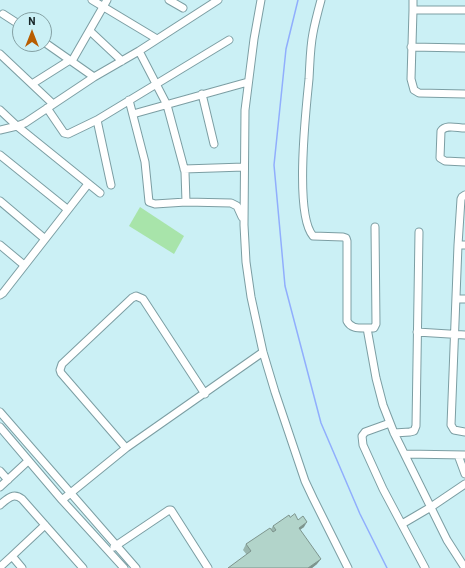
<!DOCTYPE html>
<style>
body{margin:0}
#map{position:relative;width:465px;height:568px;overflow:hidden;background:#cbf0f5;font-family:Barlow,sans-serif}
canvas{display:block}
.north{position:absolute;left:12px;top:12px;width:40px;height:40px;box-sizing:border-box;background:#cbf0f5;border:1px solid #84a0a3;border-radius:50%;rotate:0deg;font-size:11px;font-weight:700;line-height:16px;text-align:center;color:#192729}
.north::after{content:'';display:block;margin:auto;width:14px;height:18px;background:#b85d00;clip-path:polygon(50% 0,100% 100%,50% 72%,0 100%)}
</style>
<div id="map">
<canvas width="465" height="568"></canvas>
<div class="north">N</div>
</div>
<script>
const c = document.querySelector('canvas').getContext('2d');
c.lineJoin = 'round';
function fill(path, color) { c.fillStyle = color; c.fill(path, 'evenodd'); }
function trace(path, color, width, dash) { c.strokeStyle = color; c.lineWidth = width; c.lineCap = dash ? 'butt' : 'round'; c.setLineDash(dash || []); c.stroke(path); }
const green = new Path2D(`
 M140 207 184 236 174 254 129 226Z`);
const stream = new Path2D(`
 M298 0 286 49 274 165 285 286 321 423 360 514 387 568`);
const minor = new Path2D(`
 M92 0 157 39
 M169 0 183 8
 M261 0 254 39 245 110 244 225 246 262 251 297 263 352 275 392 305 481 313 498 348 568
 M321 0C318 11 315 22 313 33 310 48 310 63 309 79 306 109 294 214 313 236L343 237 346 238 347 241V321C351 329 359 328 367 328L376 378 383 405 394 433 447 540 465 568
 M413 0V10H465
 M413 10 411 79 414 90 419 93 465 94
 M3 14 20 25
 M90 31 122 61
 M44 42 94 77
 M411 47 465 48
 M139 51 167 105 185 172 186 202
 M0 54 53 104
 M72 61 107 0
 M32 84 70 60
 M202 94 214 144
 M129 100 145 162 149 202 155 204 186 202 231 203 237 206 242 217
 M47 108 64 133 68 134 97 120 229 40
 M0 110 17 126 100 193
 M133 114 248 82
 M97 120 111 185
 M465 128C457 128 446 124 441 131L440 158 445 161 465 162
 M0 130 17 126 25 123 94 77 139 51 218 0
 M0 155 67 209
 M184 169 244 167
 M0 201 45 239
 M0 245 24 265
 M458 245 461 199 462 197 465 195
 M465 245H458L451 425 454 430 465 432
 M0 295 3 293 88 184
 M456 299H465
 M367 328H374L376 324 375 227
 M417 332 465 335
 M0 412 136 568
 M390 423 365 432 362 436 363 445 383 489 425 568
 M0 427 62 500 124 568
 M394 433 410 432 414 431 416 426 419 232
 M126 448 61 373 60 370 62 364 132 298 136 296 143 299 205 394
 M405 454 465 455
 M458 455 465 474
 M0 471 8 480
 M0 487 28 461
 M62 500 126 448 263 352
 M0 505C7 499 13 492 22 499L83 568
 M402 524 431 507 465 484
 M114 547 169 510H171L208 568
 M12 556 45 525
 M0 567 12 556 22 568`);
const wall = new Path2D(`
 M290 517 298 520 304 527 300 530 317 564 312 568H228L247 555 243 550 246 544 271 529 273 526Z`);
const shadedWall = new Path2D(`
 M307 522 304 527 295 533 299 528Z
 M321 559 317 564 312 568H308Z`);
const building = new Path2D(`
 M295 514 298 520 303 516 307 522 299 528 321 559 308 568H228L251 551 246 544 270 528 273 532 276 530 273 526 289 515 290 517Z`);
fill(green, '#a8e4aa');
trace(stream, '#90aefd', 1.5);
trace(minor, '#7c9ea3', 9);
trace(minor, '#fff', 7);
fill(wall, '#99b6ae');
fill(shadedWall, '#7d948d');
fill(building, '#b2d4ca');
trace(building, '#7d948d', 1);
</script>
